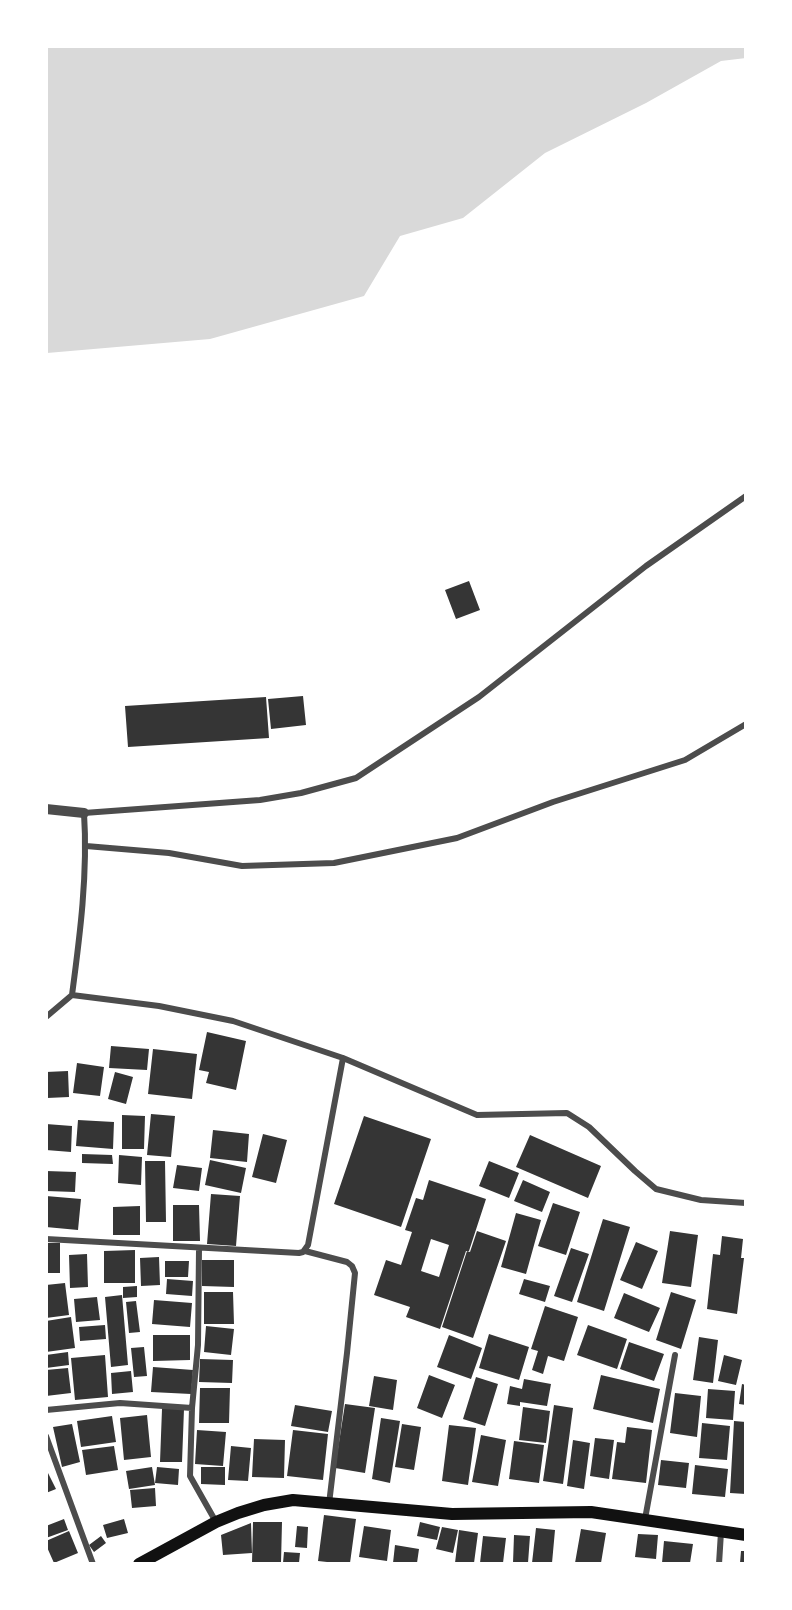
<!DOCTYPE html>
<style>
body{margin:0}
#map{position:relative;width:792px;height:1610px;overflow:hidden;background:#fff;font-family:Georgia,serif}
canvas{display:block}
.frame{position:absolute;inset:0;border:48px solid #fff;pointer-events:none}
</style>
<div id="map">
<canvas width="792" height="1610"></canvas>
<div class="frame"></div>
</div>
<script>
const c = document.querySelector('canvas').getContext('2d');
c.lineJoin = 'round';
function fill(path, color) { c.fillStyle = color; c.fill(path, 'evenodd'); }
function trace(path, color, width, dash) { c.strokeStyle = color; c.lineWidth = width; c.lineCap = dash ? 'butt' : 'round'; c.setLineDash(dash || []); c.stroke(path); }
const water = new Path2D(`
 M47 46H745L746 58 721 61 646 103 545 153 463 218 400 236 364 296 210 339 47 353Z`);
const building = new Path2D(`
 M469 581 480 610 456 619 445 590Z
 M303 696 306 725 271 729 268 699Z
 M266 697 269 738 128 747 125 706Z
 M207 1032 246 1041 236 1090 206 1083 209 1072 199 1070Z
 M111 1046 149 1049 147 1070 109 1068Z
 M153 1049 197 1054 192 1099 148 1094Z
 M77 1063 104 1067 100 1096 73 1093Z
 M68 1071 69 1097 47 1098 46 1072Z
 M115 1072 133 1077 126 1104 108 1099Z
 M151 1114 175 1116 171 1157 147 1155Z
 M122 1115 145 1116 144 1149H122Z
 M364 1116 431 1139 401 1227 334 1204Z
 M78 1120 114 1122 113 1149 76 1146Z
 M46 1124 72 1126 71 1152 46 1150Z
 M213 1130 249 1134 247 1162 210 1158Z
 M263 1134 287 1140 276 1183 252 1177Z
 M530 1135 601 1166 588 1198 516 1167Z
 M82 1154 112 1155 113 1164 82 1163Z
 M119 1155 142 1157 141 1185 118 1183Z
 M210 1160 246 1168 241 1193 205 1185Z
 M145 1161H165L166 1222H146Z
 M489 1161 519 1173 509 1198 479 1186Z
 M177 1165 202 1168 199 1191 173 1188Z
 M46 1171 76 1172 75 1192 46 1191Z
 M429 1180 486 1199 469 1251H466L440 1329 406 1317 410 1307 374 1295 386 1260 401 1265 412 1232 405 1230 416 1198 423 1200ZM431 1239 449 1245 439 1277 421 1271Z
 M523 1180 550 1192 542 1212 514 1201Z
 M211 1194 240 1196 236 1246 207 1244Z
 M46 1196 81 1199 78 1230 46 1227Z
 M553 1203 580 1212 566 1255 538 1246Z
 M173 1205H199L200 1241H173Z
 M140 1206V1235H113V1207Z
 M516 1213 541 1220 526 1274 501 1267Z
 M603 1219 630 1227 604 1311 577 1302Z
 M477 1231 506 1241 473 1338 442 1327 467 1251 470 1252Z
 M670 1231 698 1235 691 1287 662 1283Z
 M722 1236 743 1239 741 1258H744L737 1314 707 1309 713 1254 720 1255Z
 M636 1242 658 1251 642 1289 620 1280Z
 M46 1243H60V1273H46Z
 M571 1248 589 1254 572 1302 554 1296Z
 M135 1250V1283H104V1251Z
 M87 1254 88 1287 70 1288 69 1255Z
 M159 1257 160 1285 141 1286 140 1258Z
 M202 1260H234V1287L202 1286Z
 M165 1261H189L188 1277H165Z
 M167 1279 193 1281 192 1296 166 1294Z
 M524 1279 550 1286 545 1302 519 1294Z
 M65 1283 69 1315 46 1318V1285Z
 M137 1286V1297L123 1298V1287Z
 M204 1292H233L234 1324H204Z
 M671 1292 696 1300 681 1349 656 1340Z
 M624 1293 660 1308 649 1332 614 1318Z
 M122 1295 128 1365 111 1367 105 1297Z
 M97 1297 100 1320 76 1322 74 1299Z
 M154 1300 192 1303 190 1327 152 1324Z
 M136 1301 140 1332 129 1333 126 1302Z
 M545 1306 578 1317 564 1361 548 1356 543 1374 532 1370 538 1351 531 1349Z
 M71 1317 75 1348 46 1352V1321Z
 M105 1325 106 1339 80 1341 79 1327Z
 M588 1325 627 1339 617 1369 577 1355Z
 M206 1326 234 1329 231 1355 204 1352Z
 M489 1334 529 1347 519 1380 479 1368Z
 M153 1335H190V1360L153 1361Z
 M449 1335 482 1348 471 1379 437 1367Z
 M699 1337 718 1340 713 1383 693 1380Z
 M629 1342 664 1354 654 1381 620 1369Z
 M144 1347 147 1376 134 1377 131 1348Z
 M68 1352 69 1365 46 1368V1355Z
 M105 1355 108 1397 75 1400 71 1358Z
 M724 1355 742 1360 736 1385 718 1381Z
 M200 1359 233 1360 232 1383 199 1382Z
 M153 1367 193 1370 191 1394 151 1392Z
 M68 1368 71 1393 46 1396V1370Z
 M131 1371 133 1392 112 1394 111 1373Z
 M429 1375 455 1385 442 1418 417 1408Z
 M601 1375 660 1389 653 1423 593 1409Z
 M374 1376 397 1380 393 1410 369 1406Z
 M476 1377 498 1384 485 1426 463 1419Z
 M524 1379 551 1384 547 1406 520 1402V1406L507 1404 510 1386 522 1389Z
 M742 1384 746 1385V1405L739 1404Z
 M200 1388H230L229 1423H199Z
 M708 1389 735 1391 733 1420 706 1418Z
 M675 1393 701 1396 697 1437 670 1433Z
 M345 1404 375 1408 365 1473 335 1468Z
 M295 1405 332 1411 328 1432 291 1426Z
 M554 1405 573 1408 563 1484 543 1481Z
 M523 1407 550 1411 546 1443 519 1440Z
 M162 1409H184L182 1462H160Z
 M147 1415 151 1457 124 1460 120 1418Z
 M112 1416 116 1442 81 1447 77 1421Z
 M381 1418 400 1421 390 1483 372 1479Z
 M734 1421 746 1422V1494L730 1493Z
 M702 1423 730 1426 727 1460 699 1458Z
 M72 1424 80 1462 62 1467 53 1427Z
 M402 1424 421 1427 414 1470 395 1467Z
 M449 1425 476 1428 468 1485 442 1481Z
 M627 1427 652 1430 646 1483 612 1479 617 1442 625 1443Z
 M197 1430 226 1432 223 1466 195 1464Z
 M293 1430 328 1434 323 1480 287 1476Z
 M481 1435 506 1440 498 1486 472 1482Z
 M595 1438 614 1440 609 1479 590 1476Z
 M254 1439 285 1440 284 1478 252 1477Z
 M573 1440 590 1443 584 1489 567 1486Z
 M514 1441 544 1445 539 1483 509 1479Z
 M114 1446 118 1470 86 1475 82 1450Z
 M231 1446 251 1448 248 1481 228 1480Z
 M661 1460 689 1463 686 1488 658 1485Z
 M695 1465 728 1469 725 1497 692 1494Z
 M152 1467 155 1485 129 1489 126 1471Z
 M157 1467 179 1469 178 1485 155 1483Z
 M201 1467H225V1485L201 1484Z
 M46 1469 56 1489 46 1493Z
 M155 1488 156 1506 132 1508 130 1490Z
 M324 1515 356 1519 350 1563H336L318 1561Z
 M64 1519 68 1530 46 1538V1526Z
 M124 1519 128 1533 107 1538 103 1525Z
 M253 1522H282L281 1563H252Z
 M420 1522 440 1527 437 1540 417 1536Z
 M251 1523 252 1553 223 1555 221 1535Z
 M297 1526 308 1527 307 1548 295 1547Z
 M364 1526 391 1530 387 1561 359 1557Z
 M442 1527 458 1530 453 1553 436 1549Z
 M536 1528 555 1530 552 1563H532Z
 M581 1529 606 1533 601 1563H575Z
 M459 1530 478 1533 474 1563H455Z
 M69 1531 78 1553 54 1563 46 1545V1541Z
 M638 1534 658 1535 656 1559 635 1557Z
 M514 1535 530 1536 528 1563H513Z
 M101 1536 106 1543 94 1552 89 1545Z
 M483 1536 506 1538 503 1563H480Z
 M664 1541 693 1544 690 1563H662Z
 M395 1545 419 1549 417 1563H393Z
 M741 1551H746V1563H740Z
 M284 1552 300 1553 299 1563H283Z`);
const minor = new Path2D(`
 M86 846 169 853 242 866 334 863 457 838 553 802 685 760 746 724
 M72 995 159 1006 233 1021 343 1058 477 1115 567 1113 589 1127 635 1171 656 1189 701 1200 746 1203
 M46 1017 72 995C80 935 88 873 84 813L260 800 301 793 356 778 479 697 646 566 746 496
 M46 1239 299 1253 303 1252 308 1245 343 1058
 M199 1249 198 1345 192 1408 190 1476 216 1522
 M305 1251 347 1262 352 1266 355 1273 347 1353 329 1504
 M46 1410 120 1403 192 1408
 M46 1436 93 1564
 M645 1519 675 1355
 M719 1564 721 1532`);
const tertiary = new Path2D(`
 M46 809 84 813`);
const secondary = new Path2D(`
 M139 1564 216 1522 238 1513 264 1505 293 1500 452 1514 591 1512 746 1535`);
fill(water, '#d9d9d9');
fill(building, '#353535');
trace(minor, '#4c4c4c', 6);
trace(tertiary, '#4c4c4c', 10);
trace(secondary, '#111', 12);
</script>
